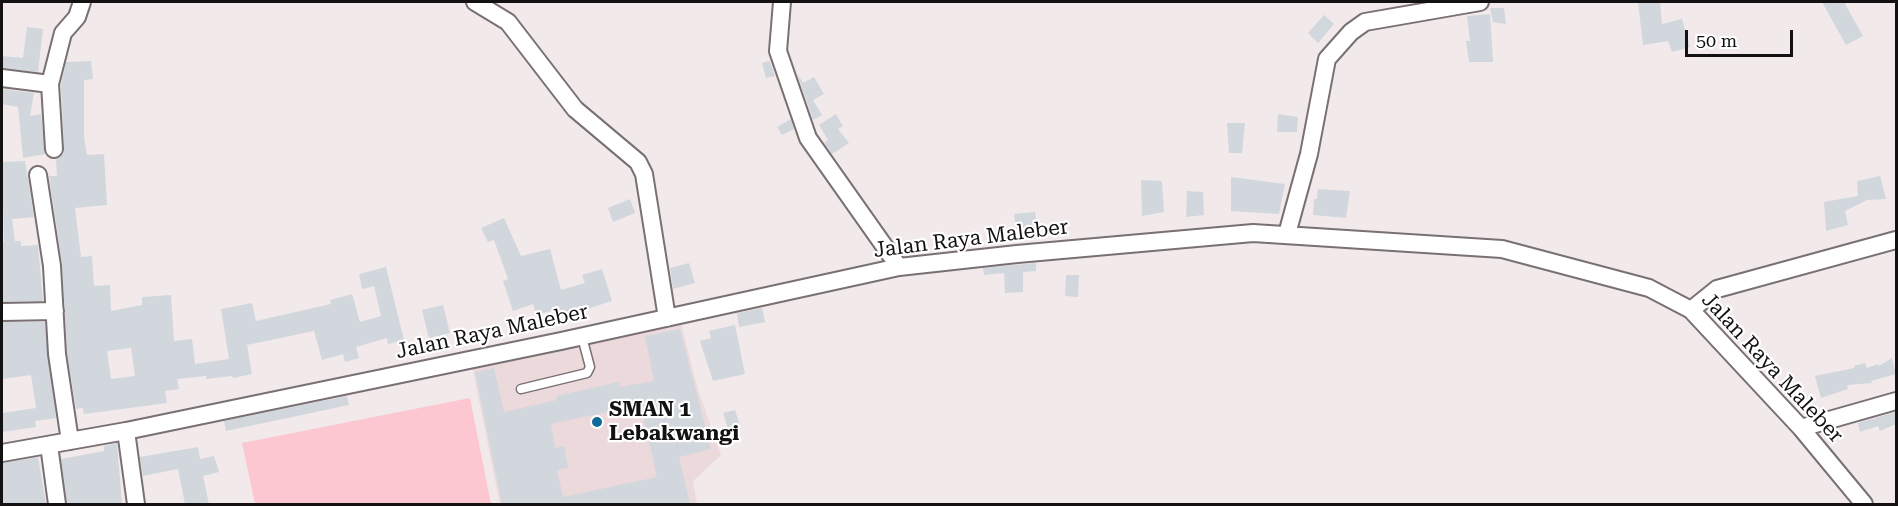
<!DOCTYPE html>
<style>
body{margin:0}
#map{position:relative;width:1898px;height:506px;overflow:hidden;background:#f2e9ea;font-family:"Roboto Serif",serif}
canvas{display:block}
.frame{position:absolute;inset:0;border:3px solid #131111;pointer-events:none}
.scale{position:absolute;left:1685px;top:30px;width:108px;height:27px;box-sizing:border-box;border:3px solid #131111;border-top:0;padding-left:8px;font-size:18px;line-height:21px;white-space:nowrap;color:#131111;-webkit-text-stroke:4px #fff;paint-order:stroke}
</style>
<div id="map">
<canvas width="1898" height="506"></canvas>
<div class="frame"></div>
<div class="scale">50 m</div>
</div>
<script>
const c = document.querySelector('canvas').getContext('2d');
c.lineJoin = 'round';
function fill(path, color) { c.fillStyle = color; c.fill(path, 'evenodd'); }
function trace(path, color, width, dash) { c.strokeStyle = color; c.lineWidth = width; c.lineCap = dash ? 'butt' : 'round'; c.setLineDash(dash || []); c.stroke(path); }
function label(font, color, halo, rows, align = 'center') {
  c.font = font + ' "Roboto Serif",serif'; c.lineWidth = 4.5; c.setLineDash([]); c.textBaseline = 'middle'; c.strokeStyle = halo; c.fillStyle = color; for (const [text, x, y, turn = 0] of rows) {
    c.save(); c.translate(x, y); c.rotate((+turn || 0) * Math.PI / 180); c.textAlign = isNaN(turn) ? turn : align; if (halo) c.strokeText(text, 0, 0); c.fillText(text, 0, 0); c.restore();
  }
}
const built = new Path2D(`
 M680 320 698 390 721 455 693 481 697 504H500L472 365Z`);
const green = new Path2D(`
 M470 398 491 504H255L242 443Z`);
const building = new Path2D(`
 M1638 2H1660L1662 24 1682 19 1690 47 1672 52 1668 41 1643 45Z
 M1822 2H1844L1863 36 1846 45Z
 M1490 8H1504L1506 24 1493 22Z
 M1490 14 1493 62H1469L1466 41H1470L1467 16Z
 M1324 15 1334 24 1318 43 1308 33Z
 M27 27 43 29 38 72 2 68V56L23 58Z
 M91 61 93 79 84 80V137L87 155 104 154 107 205 75 208 81 257 92 256 94 286 110 285 111 311 142 305V297L171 295 174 341 192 339 195 364 229 359 221 309 252 303 256 321 331 304 330 300 352 294 360 322 381 316 374 286 362 289 359 274 386 267 404 340 388 344 387 338 356 347 359 358 345 362 343 354 322 360 314 331 247 345 252 374 233 378 232 376 206 379V376L177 379 179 389 165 391 167 403 84 414 83 408 76 409 67 353 62 264 49 176H57L56 159 63 154 64 149 61 85 66 62ZM131 348 135 376 111 379 107 351Z
 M770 61 775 76 766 78 762 63Z
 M797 73 803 83 814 77 824 94 813 100 822 115 813 120Z
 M2 89 34 93 30 116 41 114 45 154 23 158 18 107 2 104Z
 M836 114 843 126 838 129 849 143 832 154 824 143 828 140 819 125Z
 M1278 114 1298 117 1297 132H1277Z
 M791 119 794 129 782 135 777 127Z
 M1227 123H1245L1242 153H1229Z
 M25 161 34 217 12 219 15 241H21V246L38 245 43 301 2 302V242H4L2 162Z
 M1880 176 1886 199 1867 200 1845 211 1848 225 1826 231 1824 202 1858 196 1857 181Z
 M1231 177 1285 184 1279 214 1231 211Z
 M1141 180 1162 181 1164 212 1142 216Z
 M1318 189 1350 191 1346 218 1313 215 1314 199H1317Z
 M1187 191 1203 192 1204 215 1186 217Z
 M630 199 635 213 613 222 608 208Z
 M1035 212 1037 228 1016 229 1014 214Z
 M504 218 521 256 550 249 561 290 585 283 582 275 602 269 612 301 574 313 573 311 560 314 558 309 536 315 533 304 513 311 503 281 508 279 494 240 488 242 481 228Z
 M689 263 695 283 673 289 670 268Z
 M1036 263V271L1023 272V292L1005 293 1004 273 984 275 983 268Z
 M1066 275H1079L1078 297 1065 296Z
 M443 305 450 333 429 338 422 310Z
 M762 308 765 322 739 327 737 313Z
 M2 322H45L56 418 35 421 36 427 2 432V413L36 408 31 375 2 379Z
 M735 325 745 374 713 381 700 341 711 338 709 331Z
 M680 329 711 449 679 457 690 504H502L475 372 494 368 504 412 557 400 556 396 619 382 620 387 654 381 645 336ZM635 406H641L657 477 563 497 557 470 568 468 564 446 555 448 551 424Z
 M1892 358 1896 374 1871 381 1872 383 1847 385 1848 389 1821 398 1815 376 1854 368V366L1865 363 1867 368 1878 364 1879 366Z
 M347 396 349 405 226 431 224 421Z
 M735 410 741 429 729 432 723 413Z
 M1896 412V424L1880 431 1878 426 1860 432 1858 423Z
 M117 443 122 504H67L61 459 104 451V446Z
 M198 447 200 459 214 456 219 472 203 476 209 504H185L178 469 143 476 140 457Z
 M38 457 46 504H2V463Z`);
const lane = new Path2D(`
 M521 389 587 373 590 367 582 337`);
const street = new Path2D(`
 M475 2 508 22 575 109 638 162 644 174 667 318
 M782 2 778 51 808 138 899 267
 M2 78 50 84 63 33 77 17 82 2
 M50 84 54 149
 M38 175 52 266 57 354 70 441
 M1287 234 1309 154 1327 59 1351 32 1365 22 1480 2
 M1691 310 1717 289 1896 240
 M2 312 55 311
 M1801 428 1896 401
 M126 431 136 504
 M49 445 57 504
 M2 453 126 431 561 341 899 267 1017 254 1253 233 1502 249 1649 288 1691 310 1801 428 1864 504`);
const markers = [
 [597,422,6,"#0f6a99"]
];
const streetNames = [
 ["Jalan Raya Maleber",971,239,-7],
 ["Jalan Raya Maleber",492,332,-12],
 ["Jalan Raya Maleber",1772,368,47]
];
const poiNames = [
 ["SMAN 1",609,410],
 ["Lebakwangi",609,434]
];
fill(built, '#ebd9dc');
fill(green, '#fcc7d1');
fill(building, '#d1d7dc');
trace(lane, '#787072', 11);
trace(street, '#787072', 20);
trace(lane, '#fff', 8);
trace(street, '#fff', 16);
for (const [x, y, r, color] of markers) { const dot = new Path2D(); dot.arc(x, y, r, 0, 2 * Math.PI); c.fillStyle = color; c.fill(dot); trace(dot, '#fff', 2); }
label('21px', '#131111', '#fff', streetNames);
label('bold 21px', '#131111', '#fff', poiNames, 'left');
</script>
